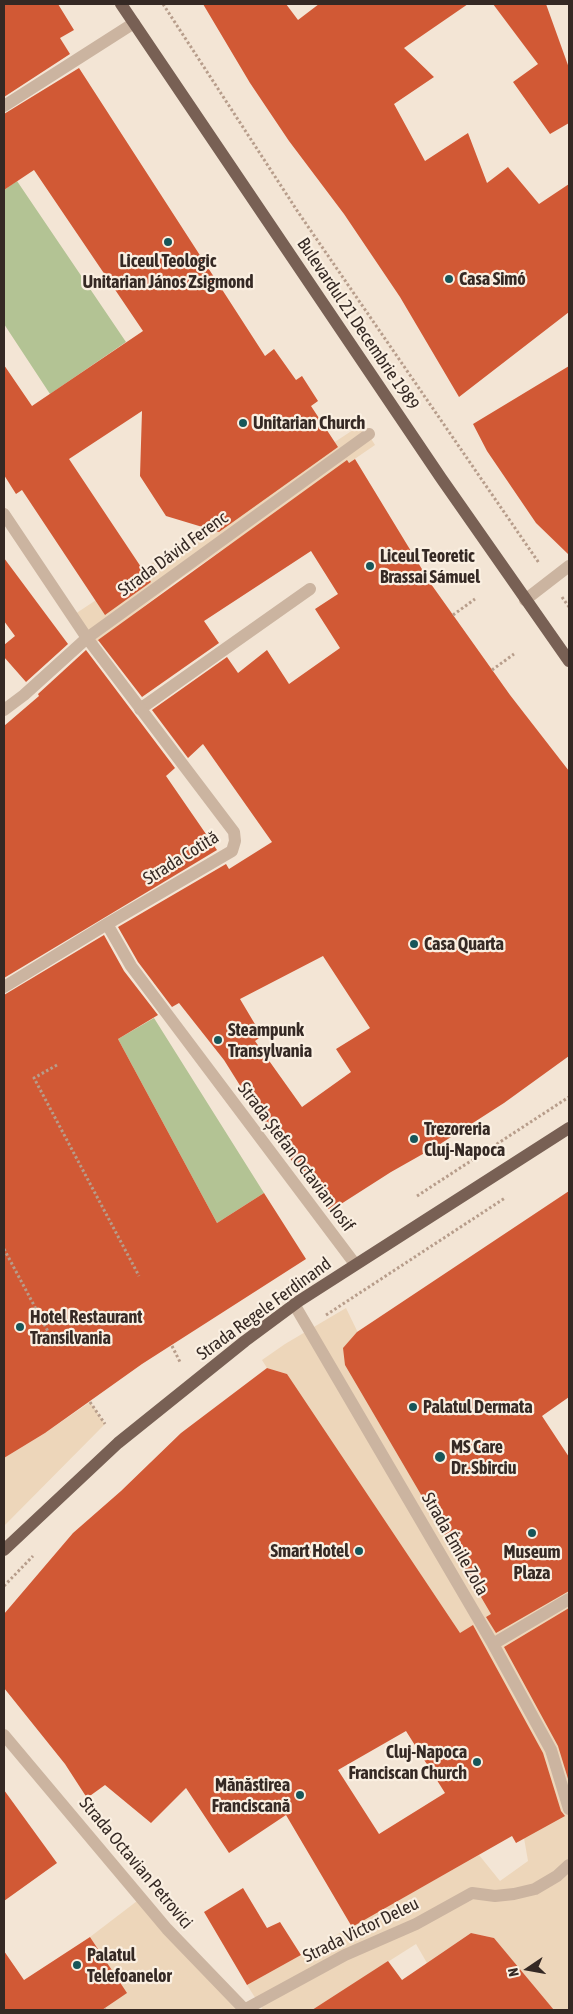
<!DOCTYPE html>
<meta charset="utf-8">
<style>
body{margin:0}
#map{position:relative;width:573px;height:2014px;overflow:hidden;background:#f3e5d5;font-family:"Asap Condensed",sans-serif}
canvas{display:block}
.frame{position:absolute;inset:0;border:5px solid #352924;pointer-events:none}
.north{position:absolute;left:503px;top:1944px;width:50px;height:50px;-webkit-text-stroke:4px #faefe1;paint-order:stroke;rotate:258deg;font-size:14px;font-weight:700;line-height:20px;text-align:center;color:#352924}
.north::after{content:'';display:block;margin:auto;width:18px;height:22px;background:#352924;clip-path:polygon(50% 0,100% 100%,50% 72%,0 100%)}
</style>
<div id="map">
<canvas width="573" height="2014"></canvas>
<div class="frame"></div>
<div class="north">N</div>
</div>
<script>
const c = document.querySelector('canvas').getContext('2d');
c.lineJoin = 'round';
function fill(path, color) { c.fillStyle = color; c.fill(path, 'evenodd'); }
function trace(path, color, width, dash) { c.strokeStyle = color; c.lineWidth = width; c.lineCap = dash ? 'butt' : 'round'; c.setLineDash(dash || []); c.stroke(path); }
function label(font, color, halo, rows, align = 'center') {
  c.font = font + ' "Asap Condensed",sans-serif'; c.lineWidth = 4.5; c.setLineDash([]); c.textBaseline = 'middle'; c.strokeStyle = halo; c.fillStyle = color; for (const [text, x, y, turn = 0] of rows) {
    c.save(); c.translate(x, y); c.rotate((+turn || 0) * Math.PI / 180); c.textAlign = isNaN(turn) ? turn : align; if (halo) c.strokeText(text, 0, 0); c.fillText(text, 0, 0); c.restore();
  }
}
const green = new Path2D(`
 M17 181 126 342 50 394 4 324V190Z
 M154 1018 264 1193 217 1223 118 1039Z`);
const plaza = new Path2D(`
 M362 424 375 445 177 581 92 646 72 616Z
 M346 1308 493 1612 569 1572V1619L513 1650 569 1756V2010H554L494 1938 471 1933 427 1963 416 1944 312 2010H263L247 1985 479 1855 500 1881 528 1861 524 1838 287 1374 267 1368 262 1360 285 1344Z
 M90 1402 105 1424 4 1526V1458L45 1433Z
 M141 1898 243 2010H102L126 1993 90 1937Z`);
const building = new Path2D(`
 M4 4H58L74 30 60 38 70 54 4 97Z
 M203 4H286L298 20 319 4H468L404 48 434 77 394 104 425 161 468 133 487 183 508 167 539 204 569 184V312L459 397 400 297 344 214 289 141 250 83Z
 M493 4H546L569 68V123L550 134 513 82 538 64Z
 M79 68 265 356 274 349 296 380 302 376 318 401 311 406 338 447 219 532 166 516 140 476 142 411 69 459 151 582 105 615 22 490 16 494 4 475V365L32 406 143 331 34 170 4 190V114Z
 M569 366V555L536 523 487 451 473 424Z
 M355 459 431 584 510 695 569 771V1056L504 1103 437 1146 391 1172 330 1211 266 1127 224 1060 179 1003 172 1007 138 962 118 927 226 864 229 869 272 842 203 744 188 758 152 710 227 657 238 673 267 650 289 684 340 648 315 609 338 594 311 551 204 621 219 643 142 697 98 640 347 460 349 463ZM323 956 370 1028 336 1049 351 1072 302 1107 255 1041 262 1036 240 999Z
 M4 558 68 644 26 682 4 657V645L15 636 4 621Z
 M86 650 175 768 166 776 217 850 4 978V726L39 696 38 694Z
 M104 935 124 971 158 1015 118 1039 217 1223 264 1193 306 1259 142 1364 45 1433 4 1458V995Z
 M569 1191V1397L542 1416 569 1457V1591L496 1633 486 1617 491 1614 345 1365 343 1348 357 1332Z
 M267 1368 287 1374 460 1633 473 1625 543 1753 561 1811 565 1816 516 1843 512 1836 352 1927 286 1815 229 1853 186 1788 151 1823 105 1785 87 1798 65 1764 4 1688V1614L73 1533 121 1491 181 1433ZM406 1731 445 1793 379 1834 338 1770Z
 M569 1608V1782L558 1746 504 1647Z
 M4 1790 57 1863 4 1901Z
 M243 1888 267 1928 280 1922 301 1955 247 1985 204 1912Z
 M471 1933 494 1938 554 2010H312L388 1961 402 1980Z
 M90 1937 127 1993 102 2010H4V1951L24 1980Z`);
const path = new Path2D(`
 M163 4 298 212 539 563
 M562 597 569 607
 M453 615 475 599
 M492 670 514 654
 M57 1065 34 1078 139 1276
 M417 1196 569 1097
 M4 1249 52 1339
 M326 1315 505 1198
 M172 1346 180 1362
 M90 1402 105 1424
 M4 1586 33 1556
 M104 2009 105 2010`);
const lane = new Path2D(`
 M140 709 310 589`);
const street = new Path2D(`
 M4 106 134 23
 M4 514 87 638 234 832 235 841 232 851 107 924 4 987
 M525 600 569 566
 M4 710 24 695 87 638 369 434
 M107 924 131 966 355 1264
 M294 1304 493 1644 551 1750 569 1809
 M493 1644 569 1599
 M4 1735 167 1929 245 2010
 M244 2010 345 1955 416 1924 472 1893 495 1896 514 1894 535 1889 557 1876 569 1865`);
const primary = new Path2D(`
 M121 4 441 478 569 661
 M4 1550 118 1443 245 1341 299 1301 569 1128`);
const markers = [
 [168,242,5,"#175659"],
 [449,279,5,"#175659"],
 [243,423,5,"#175659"],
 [370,566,5,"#175659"],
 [414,944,5,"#175659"],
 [218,1040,5,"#175659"],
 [414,1139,5,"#175659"],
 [20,1327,5,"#175659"],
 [413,1407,5,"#175659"],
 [440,1457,6,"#175659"],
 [532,1533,5,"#175659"],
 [359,1551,5,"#175659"],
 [477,1762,5,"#175659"],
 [300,1795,5,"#175659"],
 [77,1965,5,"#175659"]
];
const poiNames = [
 ["Liceul Teologic",168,261,"center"],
 ["Unitarian János Zsigmond",168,282,"center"],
 ["Casa Simó",459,279],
 ["Unitarian Church",253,423],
 ["Liceul Teoretic",380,556],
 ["Brassai Sámuel",380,577],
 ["Casa Quarta",424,944],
 ["Steampunk",228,1030],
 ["Transylvania",228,1051],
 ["Trezoreria",424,1129],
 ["Cluj-Napoca",424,1150],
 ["Hotel Restaurant",30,1317],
 ["Transilvania",30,1338],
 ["Palatul Dermata",423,1407],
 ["MS Care",451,1447],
 ["Dr. Sbirciu",451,1468],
 ["Smart Hotel",349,1551,"right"],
 ["Museum",532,1552,"center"],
 ["Plaza",532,1573,"center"],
 ["Cluj-Napoca",467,1752,"right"],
 ["Franciscan Church",467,1773,"right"],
 ["Mănăstirea",290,1785,"right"],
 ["Franciscană",290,1806,"right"],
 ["Palatul",87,1955],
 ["Telefoanelor",87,1976]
];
const streetNames = [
 ["Bulevardul 21 Decembrie 1989",358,324,56],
 ["Strada Dávid Ferenc",173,554,-36],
 ["Strada Cotită",181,858,-32],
 ["Strada Ștefan Octavian Iosif",296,1157,53],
 ["Strada Regele Ferdinand",264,1309,-36],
 ["Strada Émile Zola",455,1544,60],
 ["Strada Octavian Petrovici",136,1863,50],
 ["Strada Victor Deleu",361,1930,-26]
];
fill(green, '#b3c394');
fill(plaza, '#edd6ba');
fill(building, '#d15935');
trace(path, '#b79d8b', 3, [2.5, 2.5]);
trace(lane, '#cbb4a0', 12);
trace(street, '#cbb4a0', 12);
trace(primary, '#786054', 12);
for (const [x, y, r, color] of markers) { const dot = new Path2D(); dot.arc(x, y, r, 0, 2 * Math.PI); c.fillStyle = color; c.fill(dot); trace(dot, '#faefe1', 2); }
label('bold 18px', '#352924', '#faefe1', poiNames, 'left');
label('18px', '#352924', '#faefe1', streetNames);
</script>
